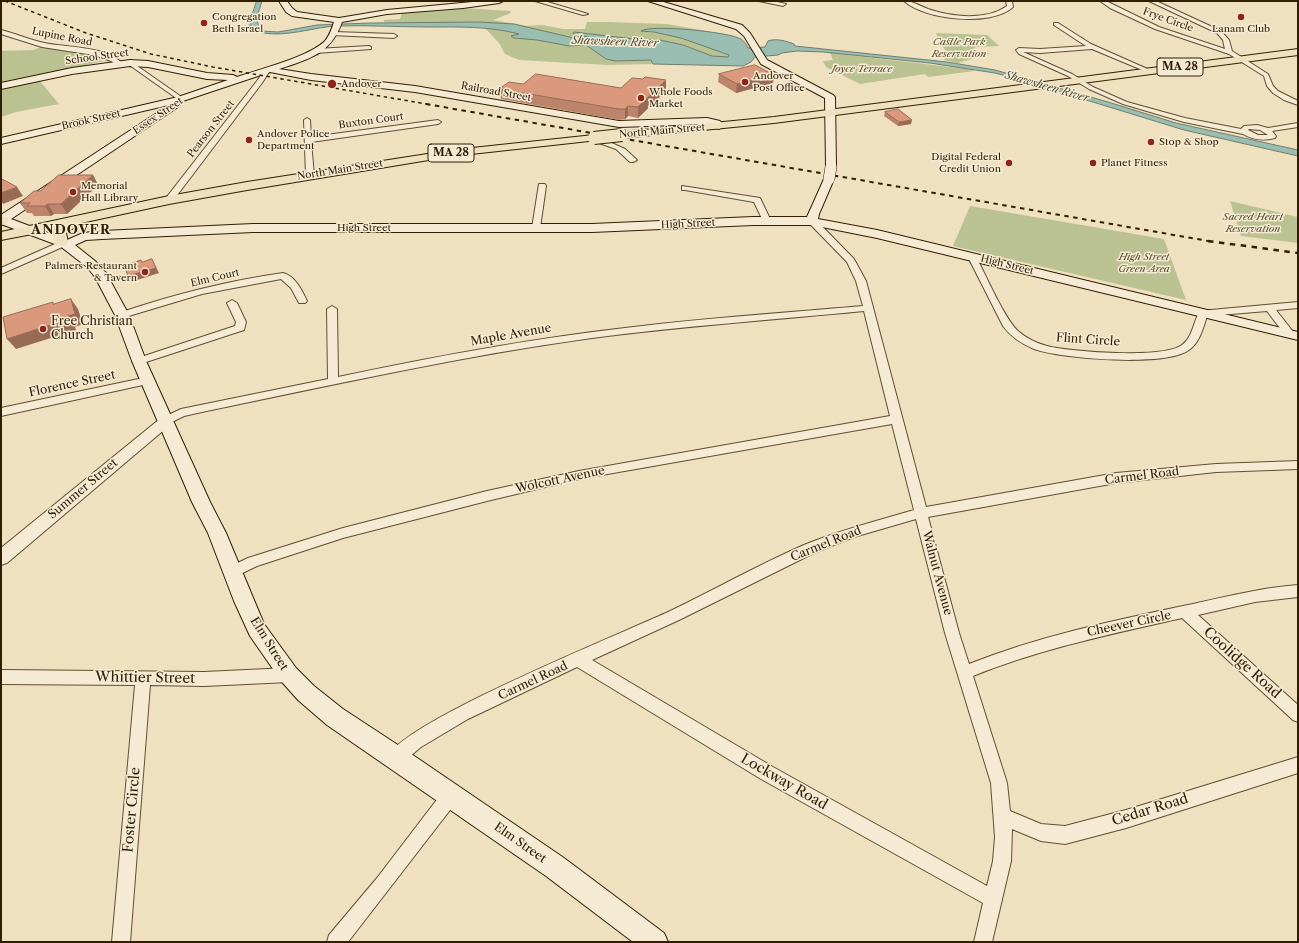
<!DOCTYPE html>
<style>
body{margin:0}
#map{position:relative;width:1299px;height:943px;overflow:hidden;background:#efe0bf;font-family:"Libre Caslon Text",serif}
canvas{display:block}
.frame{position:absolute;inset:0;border:2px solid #311e01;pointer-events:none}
</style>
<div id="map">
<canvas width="1299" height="943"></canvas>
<div class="frame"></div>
</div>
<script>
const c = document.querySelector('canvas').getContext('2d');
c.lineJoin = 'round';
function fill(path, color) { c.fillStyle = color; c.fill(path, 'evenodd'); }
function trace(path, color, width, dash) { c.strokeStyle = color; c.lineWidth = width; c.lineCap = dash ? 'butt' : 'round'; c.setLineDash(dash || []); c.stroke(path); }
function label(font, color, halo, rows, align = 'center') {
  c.font = font + ' "Libre Caslon Text",serif'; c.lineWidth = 3; c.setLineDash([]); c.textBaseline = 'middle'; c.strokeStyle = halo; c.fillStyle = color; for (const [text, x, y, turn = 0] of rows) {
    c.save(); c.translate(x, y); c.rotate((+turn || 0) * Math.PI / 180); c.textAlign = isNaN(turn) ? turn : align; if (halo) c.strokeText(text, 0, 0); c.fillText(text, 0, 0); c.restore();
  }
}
const green = new Path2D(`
 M461 8 510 11 511 13 493 20 526 26 542 25 563 29H585L587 22H608L667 24 712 32H699L738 60 706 55 683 45 573 39 529 29 410 22H384V20L400 19 402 12Z
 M485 28 603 45 650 56 653 64 607 65 519 60 505 54 499 43Z
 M936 33 987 35 999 46 976 47 974 49 979 52 991 53 958 63 944 60 945 50 938 39Z
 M40 47 80 53 108 60 1 85V51L34 50Z
 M830 53 968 69 975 71 928 77 925 74 860 84 826 67 823 61 833 60Z
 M39 80 59 104 16 112 1 117V90Z
 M1230 201 1298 217V243L1241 236Z
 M970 206 1164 239 1186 300 953 246Z`);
const water = new Path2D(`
 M257 1H262C259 12 254 19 261 31L278 32 317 25 370 23 478 22 514 24 578 39 588 38 589 37 573 34 574 32 634 39 660 40 683 45 712 56 728 57 729 55 681 38 654 32 641 31C650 24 730 32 741 39 744 41 747 45 748 48L765 47 768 41C776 38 786 41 794 44L795 46 947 62 995 70 1108 102 1176 123 1298 150V156L1184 130 1018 79 995 73 930 63 823 52 797 51 782 53 778 55 755 57 751 62 743 66 653 64 651 60 616 61 606 59 586 45 569 46 537 40 514 38 511 36 519 34C489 26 458 27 428 27 399 27 368 25 337 26 311 27 274 42 250 28V21Z`);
const minor = new Path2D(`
 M535 1H544L588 14 583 15Z
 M759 1H773L786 4 783 6Z
 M904 1C913 1 920 6 928 9 951 17 986 21 1007 6L1006 1H1012L1013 7C991 27 925 20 904 1Z
 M1100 1H1106L1159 27 1225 49 1223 40 1217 33 1149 1H1156L1221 31 1229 40 1232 51 1268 74 1273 86 1278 91 1298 101V105L1284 100 1273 93 1267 86 1264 76 1229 54 1155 29 1110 8Z
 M1054 23H1058L1091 44 1152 71 1147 72 1092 49 1040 53 1023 52 1072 74 1093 87 1127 102 1185 118 1241 129 1244 126 1257 125 1268 128 1298 123V127L1272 131 1276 136 1275 138C1263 141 1253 140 1243 134L1184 122 1123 104 1089 89 1068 76 1019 54 1016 50 1019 48 1040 49 1086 46 1054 25ZM1249 129 1260 130 1268 135H1258L1248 130Z
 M334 32 394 34 397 36 394 38 332 35 331 34Z
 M369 46 371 47V49L316 53 313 51 316 49Z
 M130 61 183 98V100H179L128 64V62Z
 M266 68 271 69 262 83 172 202H166V198L257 81Z
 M307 118 310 120 311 137 438 120 441 122 438 124 311 142 314 175 310 177 306 175 304 120Z
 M597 135H603L605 140 625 149 637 160 633 162H630L616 149 599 143 596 137Z
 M539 184H545L546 186 540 228 536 231 532 228Z
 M682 186 760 198 771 221 767 224 764 223 754 202 685 190H682Z
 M812 218 815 219 854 259 866 281 926 507 1116 473 1216 464 1298 461V469L1216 472 1116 483 928 517 959 633 969 664C1037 637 1107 622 1178 607 1218 599 1257 588 1298 585V597L1255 602 1198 615 1298 705V722L1293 720 1182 618C1111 634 1040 649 973 676L1007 783 1010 811 1041 824 1065 826 1126 810 1298 757V773L1126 828 1065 844 1041 841 1012 829 1011 861 992 942H974L983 903 761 779 577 667 468 719 421 747 402 763 396 765 390 763 388 757C402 722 623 633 668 612 714 590 758 565 804 545 840 530 877 521 914 510L892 424 579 479 487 501 343 538 257 566 232 578 227 576 225 572 227 568 248 558 343 528 487 491 579 471 890 416 864 311C773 320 682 326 592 338 461 356 332 385 202 412L184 416 166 425 162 424 160 421 162 418 181 409 328 379 327 309 332 306 337 309 338 377C433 357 528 339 625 328 704 318 783 313 863 306L856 281 847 262 809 223 808 221ZM916 519 945 633 991 783 995 837 993 861 987 886 773 767 592 660 679 620 814 553 854 537Z
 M64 240 68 243 67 245 1 274V268Z
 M972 254 976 257C986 275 1004 318 1018 331 1026 338 1036 343 1047 346 1070 352 1164 359 1182 345 1193 337 1193 322 1200 311L1298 302V308L1276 310 1294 333 1289 336 1285 335 1267 311 1207 316C1203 328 1200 342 1189 350 1166 367 1062 359 1034 349 1022 344 1011 337 1003 326L968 257Z
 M283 273C295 276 302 290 307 301L305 303H299L291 288 281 279 202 294 122 318 117 315 119 313C172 295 227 281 283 273Z
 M232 300 237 303 246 322 244 330 143 363 139 364 134 361 135 359 235 326 236 322 227 303Z
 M148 377 152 379 153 381 152 383 1 416V408Z
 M289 668 294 670 296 675 294 680 289 682 204 686 150 685 130 942H112L135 685 1 684V670L204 672Z
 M451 787 457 789 459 795 457 801 348 942H327L329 935 377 878 445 789Z`);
const tertiary = new Path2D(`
 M1 30C14 33 27 39 40 42 63 48 106 45 123 64L119 66 111 61 94 55 42 47 1 34Z
 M166 416 171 418 173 421 171 424 7 563 1 565V548L161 418Z`);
const secondary = new Path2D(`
 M279 1H287L292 8 297 12 339 18 387 10 483 1H503L499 3 463 8 387 14 342 22C331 54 309 59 279 69L311 74 415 86 619 121 707 118 720 121 724 126 719 129 716 128 714 125 707 124 619 127 415 92 311 80 270 72 177 103 180 105 178 107 11 219 67 240 83 233 102 231 253 224H592L753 217H807L824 179 829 176 834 179 819 214 818 219 877 230 1298 332V340L877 238 812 225H753L592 232H253L102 239 86 240 75 245 95 261 106 273 129 315 146 361 210 502 226 533 264 624 296 668 314 686 343 709 404 749 564 858 664 933 668 942H633L546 876 327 725 298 700 282 682 250 636 234 601 208 533 192 502 132 361 115 315 95 277 87 267 60 246 1 224V215L169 105 1 144V138L178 97 228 80 207 79 148 67 130 66 72 74 1 89V83L72 68 130 60 148 61 207 73 233 75 237 77C260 69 309 57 325 41 330 35 332 28 334 22L292 16 286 12Z
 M648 1H660L742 25 750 33 767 60 833 95 835 97 836 167 835 169 831 170 826 167 825 98 761 64 744 36 736 29Z`);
const primary = new Path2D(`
 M1298 49V55L774 123 622 138 616 135 622 132 774 117Z
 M594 135 598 136 600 138 598 140 453 156 247 190 169 204 81 223 66 233 68 242 66 245 61 246 56 245 54 242 53 230 1 240V232L169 196 247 182 453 150Z
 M1 216 7 217 9 220 6 224 1 225Z`);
const railFar2 = new Path2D(`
 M5 1 86 33 151 54 213 67 432 105`);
const railFar1 = new Path2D(`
 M426 104 1214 242`);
const rail = new Path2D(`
 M1208 241 1298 253`);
const secondaryBridge = new Path2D(`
 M829 179 831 167`);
const primaryBridge = new Path2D(`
 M594 138 622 135`);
const wall = new Path2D(`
 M719 74 773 83 736 93 718 82Z
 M523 84 621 88 666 91 638 118 628 116 625 119 619 120 501 99 499 89Z
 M885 112 911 124 898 126 884 116Z
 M93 175 98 185 67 214H54L51 216H34L32 213H27L20 203 40 191Z`);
const shadedWall = new Path2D(`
 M774 75 773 83 736 93 737 84Z
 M666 80V91L638 118V107Z
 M628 106V116L625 119V109Z
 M912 120 911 124 898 126 899 122Z
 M93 175 98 185 67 214 61 204Z
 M17 187 23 196 3 204 1 201V193Z
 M48 204 54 214 51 216 45 206Z
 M152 259 159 273 131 282 128 276Z
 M71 299 78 309 83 324 75 327 76 330 16 349 7 339Z`);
const building = new Path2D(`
 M755 65 774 75 737 84 719 74Z
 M536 74 621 88 632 78 643 79 645 77 666 80 638 107 628 106 625 109H619L499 89 509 82 523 84Z
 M898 109 912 120 899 122 885 112Z
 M59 175H93L61 204H48L45 206H27L30 203H20L34 191H40Z
 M2 179 17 187 1 193V180Z
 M152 259 156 268 128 276 125 268 133 266 132 263 141 260 142 262Z
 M71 299 75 314 68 316 69 319 7 339 3 317 53 302V304Z`);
const markers = [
 [1241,17,4,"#8f2418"],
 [204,23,4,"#8f2418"],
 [745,82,4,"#8f2418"],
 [332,84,5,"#8f2418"],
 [641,98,4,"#8f2418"],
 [249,140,4,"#8f2418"],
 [1151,142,4,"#8f2418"],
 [1009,163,4,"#8f2418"],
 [1093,163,4,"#8f2418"],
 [73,192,4,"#8f2418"],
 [145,272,4,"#8f2418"],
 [43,329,4,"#8f2418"]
];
const farPoinames = [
 ["Congregation",212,17],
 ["Beth Israel",212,29],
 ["Lanam Club",1241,29,"center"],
 ["Andover",753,76],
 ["Post Office",753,88],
 ["Andover",341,84],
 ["Whole Foods",649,92],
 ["Market",649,104],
 ["Andover Police",257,134],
 ["Department",257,146],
 ["Stop & Shop",1159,142],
 ["Digital Federal",1001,157,"right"],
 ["Credit Union",1001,169,"right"],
 ["Planet Fitness",1101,163],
 ["Memorial",81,186],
 ["Hall Library",81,198],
 ["Palmers Restaurant",137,266,"right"],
 ["& Tavern",137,278,"right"]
];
const farStreetnames = [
 ["Frye Circle",1168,20,20],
 ["Lupine Road",62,37,11],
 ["School Street",97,57,-8],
 ["Railroad Street",496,92,10],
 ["Essex Street",158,116,-34],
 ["Brook Street",91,120,-13],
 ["Buxton Court",371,121,-8],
 ["Pearson Street",211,129,-52],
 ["North Main Street",662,131,-5],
 ["North Main Street",340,170,-9],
 ["High Street",688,224,-3],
 ["High Street",364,228],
 ["High Street",1007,265,14],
 ["Elm Court",215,278,-13]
];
const farParknames = [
 ["Castle Park",959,42],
 ["Reservation",959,54],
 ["Joyce Terrace",862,69],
 ["Sacred Heart",1253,217],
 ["Reservation",1253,229],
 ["High Street",1144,257],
 ["Green Area",1144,269]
];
const farWaternames = [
 ["Shawsheen River",615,42,2],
 ["Shawsheen River",1047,87,16]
];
const shields = [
 [1180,67,46],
 [451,153,46]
];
const shieldNames = [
 ["MA 28",1180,67],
 ["MA 28",451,153]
];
const poiNames = [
 ["Free Christian",51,322],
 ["Church",51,336]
];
const streetNames = [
 ["Maple Avenue",511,335,-10],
 ["Flint Circle",1088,340,4],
 ["Florence Street",72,384,-12],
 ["Carmel Road",1142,476,-7],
 ["Wolcott Avenue",560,480,-12],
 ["Summer Street",83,489,-40],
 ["Carmel Road",826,544,-22],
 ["Walnut Avenue",937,573,75],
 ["Cheever Circle",1129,624,-12],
 ["Elm Street",269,644,58],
 ["Carmel Road",533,681,-25],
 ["Elm Street",520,843,35]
];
const farDistrictnames = [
 ["ANDOVER",71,230]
];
const nearStreetnames = [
 ["Coolidge Road",1242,663,42],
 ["Whittier Street",145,678,1],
 ["Lockway Road",784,782,30],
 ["Foster Circle",132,810,-85],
 ["Cedar Road",1150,810,-17]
];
fill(green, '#bac291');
fill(water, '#9abdb2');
trace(water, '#707d6b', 1);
trace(minor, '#604e30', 2);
trace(tertiary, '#604e30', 2);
trace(secondary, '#311e01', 2);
trace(primary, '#311e01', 2);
fill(minor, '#f5ebd5');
fill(tertiary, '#f5ebd5');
fill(secondary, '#f5ebd5');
fill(primary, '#efe0bf');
trace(railFar2, '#311e01', 1.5, [3.5, 3.5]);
trace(railFar1, '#311e01', 2, [4.5, 4.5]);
trace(rail, '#311e01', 2.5, [5.5, 5.5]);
trace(secondaryBridge, '#311e01', 12, []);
trace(primaryBridge, '#311e01', 14, []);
trace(secondaryBridge, '#f5ebd5', 11);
trace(primaryBridge, '#efe0bf', 12);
fill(wall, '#bb846b');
fill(shadedWall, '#996b57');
fill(building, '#da997c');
trace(building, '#996b57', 1);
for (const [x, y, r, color] of markers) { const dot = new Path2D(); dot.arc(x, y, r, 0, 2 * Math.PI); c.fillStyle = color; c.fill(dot); trace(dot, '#f5ebd5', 1.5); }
label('10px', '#311e01', '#f5ebd5', farPoinames, 'left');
label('10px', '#311e01', '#f5ebd5', farStreetnames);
label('italic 10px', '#5a4f2c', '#f5ebd5', farParknames);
label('italic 11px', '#504e36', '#f5ebd5', farWaternames);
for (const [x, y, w] of shields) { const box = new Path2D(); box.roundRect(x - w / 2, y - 9, w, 18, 3); c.fillStyle = '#f5ebd5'; c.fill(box); trace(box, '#311e01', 1); }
label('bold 11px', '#311e01', null, shieldNames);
label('12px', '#311e01', '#f5ebd5', poiNames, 'left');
label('12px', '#311e01', '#f5ebd5', streetNames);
c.letterSpacing = '1px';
label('bold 13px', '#311e01', '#f5ebd5', farDistrictnames);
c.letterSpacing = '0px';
label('14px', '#311e01', '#f5ebd5', nearStreetnames);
</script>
